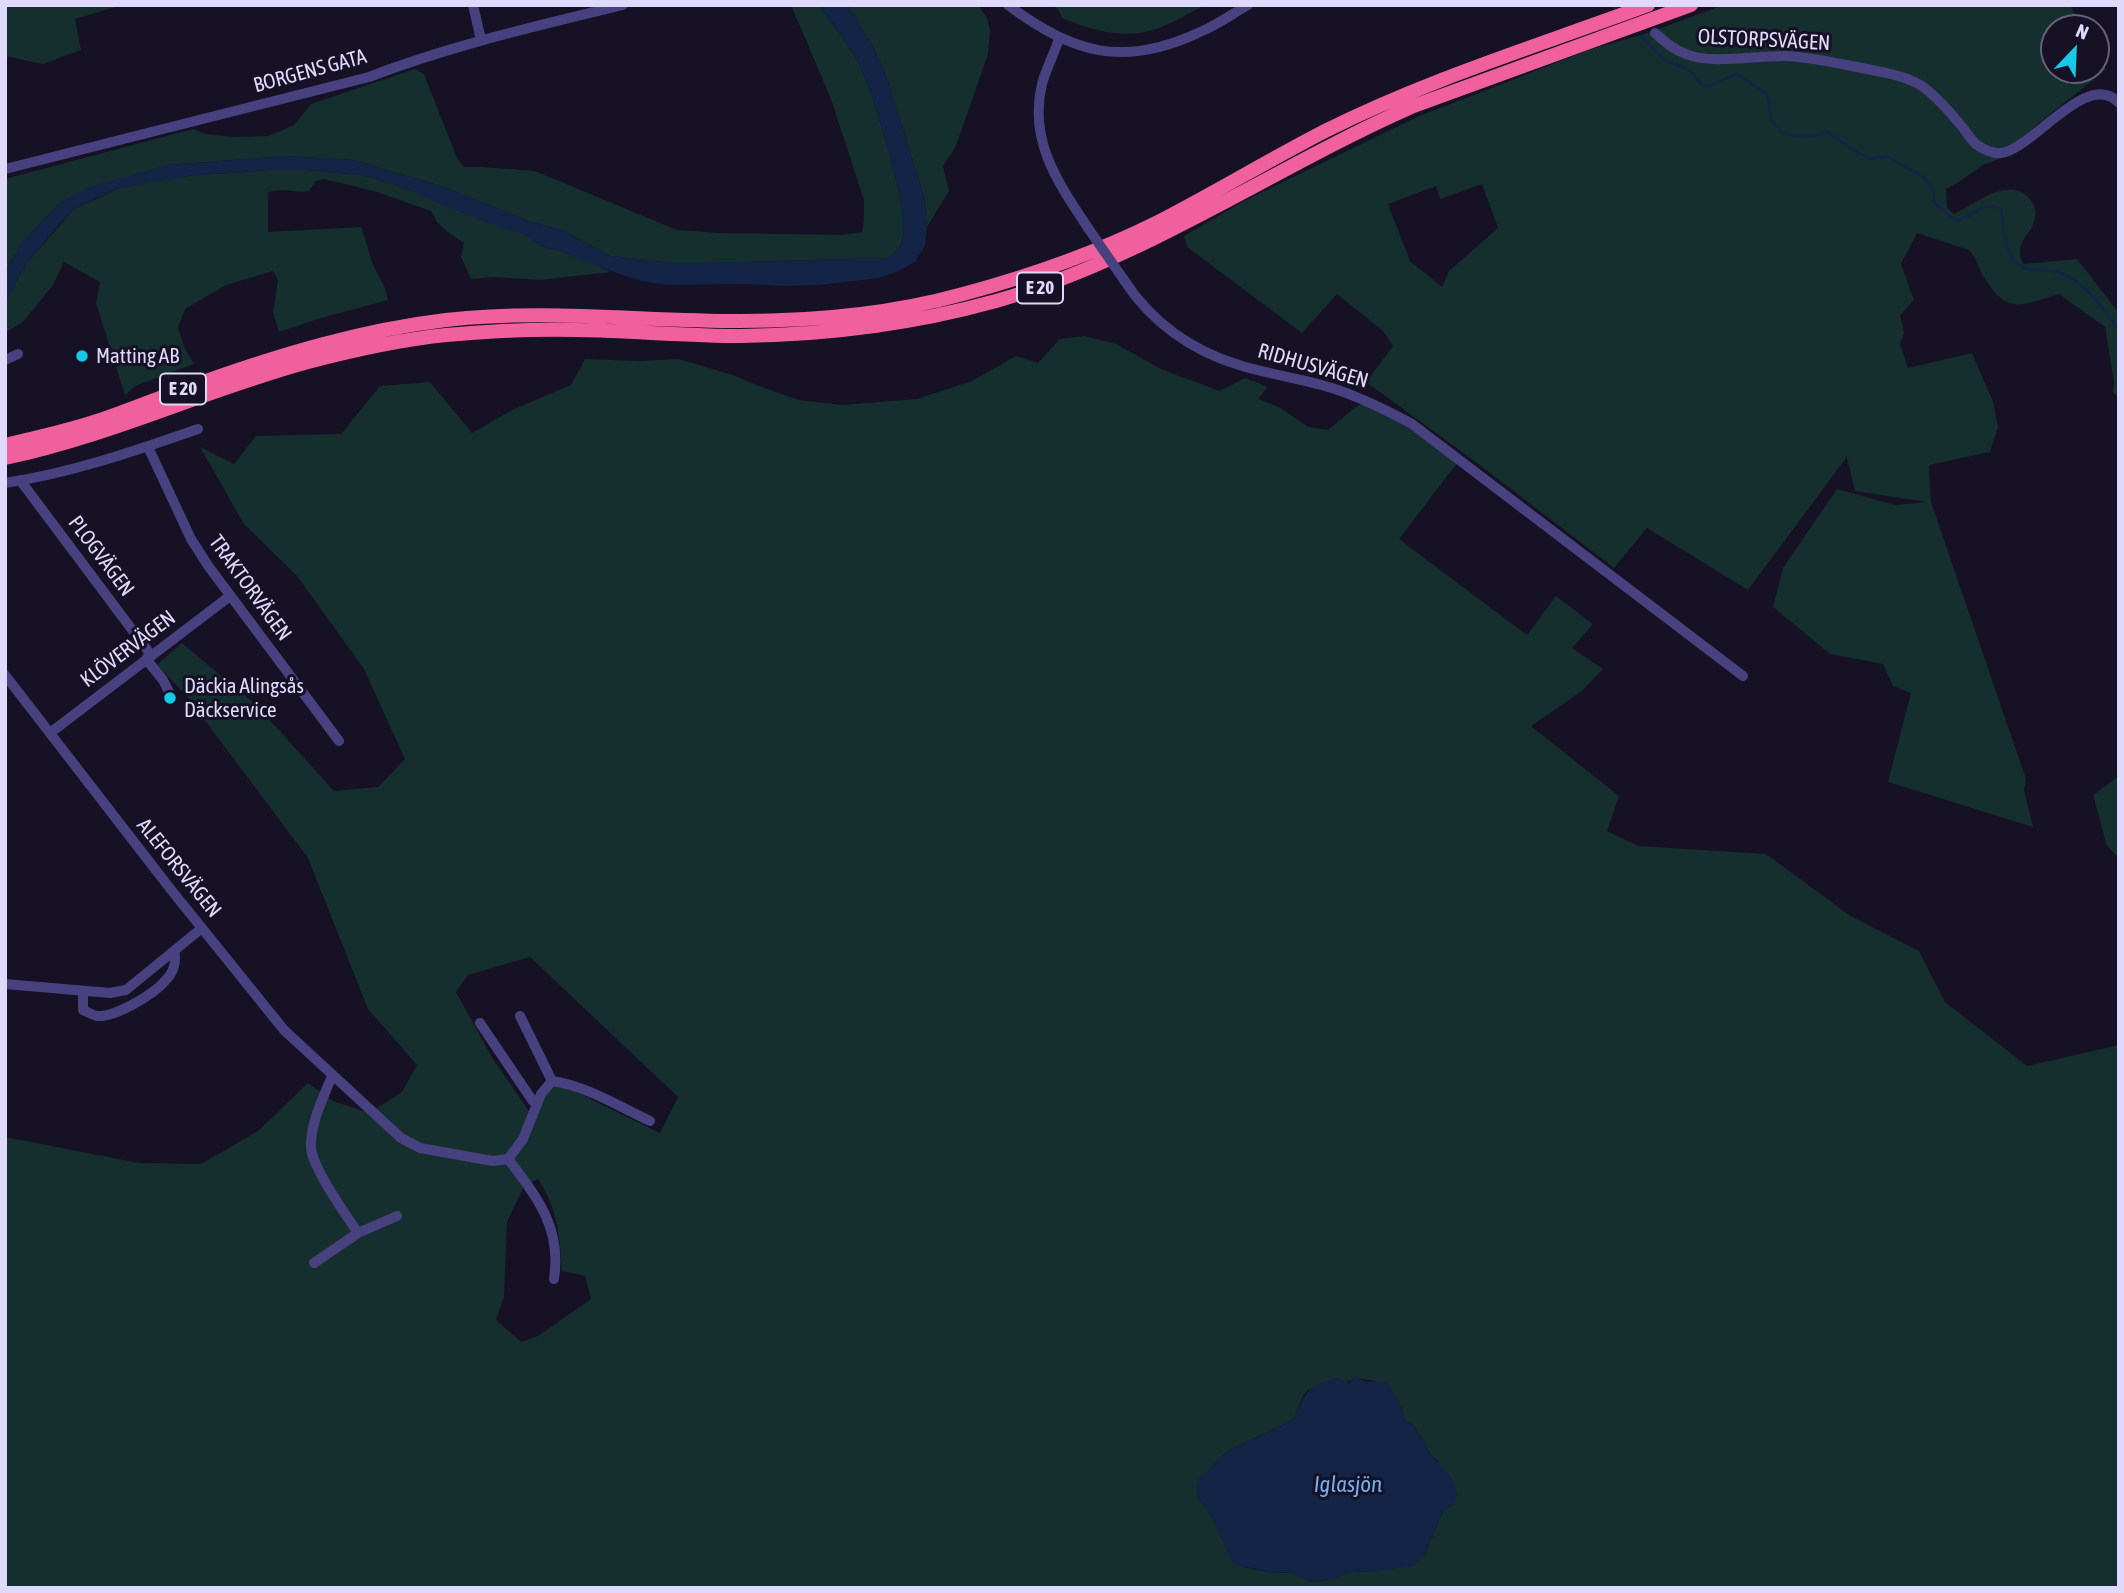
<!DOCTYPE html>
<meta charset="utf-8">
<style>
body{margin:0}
#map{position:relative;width:2124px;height:1593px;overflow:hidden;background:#161125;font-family:"Asap Condensed",sans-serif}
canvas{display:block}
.frame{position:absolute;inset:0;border:7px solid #dfd9fb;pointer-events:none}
.north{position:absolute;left:2040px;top:14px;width:70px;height:70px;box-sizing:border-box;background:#161125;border:2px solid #66617b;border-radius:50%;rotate:23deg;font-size:19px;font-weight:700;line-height:28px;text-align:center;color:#dfd9fb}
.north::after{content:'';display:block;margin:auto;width:24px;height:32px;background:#17c9e9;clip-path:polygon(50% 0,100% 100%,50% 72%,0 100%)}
</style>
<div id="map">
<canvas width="2124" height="1593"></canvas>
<div class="frame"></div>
<div class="north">N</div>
</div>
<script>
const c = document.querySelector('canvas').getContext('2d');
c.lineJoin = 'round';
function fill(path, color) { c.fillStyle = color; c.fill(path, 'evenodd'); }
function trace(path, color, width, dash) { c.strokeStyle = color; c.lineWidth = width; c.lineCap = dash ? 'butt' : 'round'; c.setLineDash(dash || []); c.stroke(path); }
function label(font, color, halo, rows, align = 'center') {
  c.font = font + ' "Asap Condensed",sans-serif'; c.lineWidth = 6; c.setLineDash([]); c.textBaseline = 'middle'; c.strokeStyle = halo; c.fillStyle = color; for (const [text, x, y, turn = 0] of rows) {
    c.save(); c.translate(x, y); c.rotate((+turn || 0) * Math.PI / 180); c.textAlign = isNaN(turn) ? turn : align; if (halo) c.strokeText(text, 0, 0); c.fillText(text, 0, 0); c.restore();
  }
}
const green = new Path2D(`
 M5 5H119V6L75 19 81 50 43 64 5 56Z
 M791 5H819C833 25 850 46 861 68 873 93 911 215 903 238 900 248 895 253 887 258L705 263H672L610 256 561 230 529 221 444 187 353 160 287 156 168 165 61 202 23 242 5 272V179L193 129 206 134 233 137 269 136 294 125 311 104 415 69 424 74 457 158 464 167H481L535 171 677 230 720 233 843 235 862 232 864 220V200L831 99Z
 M847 5H978L987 18 990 30 988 54 956 146 943 166 949 191 927 227 924 197 888 81 875 50Z
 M1053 5H1205C1187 14 1169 26 1149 31 1120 39 1089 29 1062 18L1058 9Z
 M1724 5H2070L2083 28H2054V70H2096V52L2106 70 2040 122 1999 159 1983 165 1957 183 1946 189 1947 208 1954 214C1974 205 2008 175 2029 198 2034 204 2037 211 2035 218 2032 237 2013 239 2023 264L2077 259 2119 313V400L2113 392 2114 382 2105 327 2059 294C2019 306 2007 316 1982 274 1978 266 1975 256 1969 250L1917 233 1901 264 1914 300 1900 315 1904 333 1900 344 1908 368 1972 353 1993 402 1998 427 1990 452 1929 465 1931 502 2026 779 2024 790 2033 827 1888 782 1911 693 1893 686 1883 664 1830 654 1773 607 1783 568 1837 489 1895 505 1927 502 1855 491 1846 454V458L1748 590 1647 528 1614 568 1473 460 1366 382 1393 346 1383 331 1337 294 1302 333 1187 247 1184 236 1244 201 1417 117 1589 50 1647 33ZM1482 184 1498 228 1449 271 1442 287 1410 261 1388 204 1436 186 1440 199Z
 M270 170H305L361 175 396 185 526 235 540 246 567 253 611 272 540 280 494 277 471 279 461 257 464 243 449 233 437 222 431 211 374 191 324 179 316 181 309 191C295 194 280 186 268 193V232L361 227C365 238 368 248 371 259 376 274 386 284 388 300L321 318 279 332 273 312 278 280 273 271 226 285 185 309 178 328 185 349 194 364 135 386 125 395 96 303 100 282 64 262 53 285 23 322 5 333V302L26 264 74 209 120 188 155 181 188 176Z
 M1085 336 1116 344 1163 370 1220 391 1245 378 1268 387 1258 399 1281 408 1308 427 1328 430 1352 410 1363 403 1409 428 1458 462 1399 539 1527 635 1556 596 1593 624 1572 648 1603 669 1582 691 1531 726 1619 796 1607 831 1639 846 1766 854 1849 915 1919 951 1945 1002 2027 1066 2119 1045V1588H5V1137L139 1163 201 1164 258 1131 308 1083 333 1101 369 1113 402 1092 417 1065 368 1009 308 858 186 695 157 665 182 643 257 706 334 791 378 787 405 759 364 669 297 576 244 524 200 447 234 464 256 436 341 434 380 386 430 382 472 433 512 410 571 385 585 359 639 361 678 359 733 375 759 386 799 400 842 405 917 399 972 381 1016 356 1038 363 1060 339ZM530 957 678 1097 660 1133 560 1084 541 1086 529 1111 493 1059 456 992 468 975ZM538 1179C557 1208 560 1236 562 1271L585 1276 591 1299 538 1336 521 1342 496 1320 504 1297 507 1222 524 1186ZM1355 1377C1361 1380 1365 1379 1371 1380 1391 1384 1401 1404 1405 1421L1413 1424 1431 1455 1438 1461 1453 1504 1443 1511 1425 1554 1372 1572 1350 1571 1334 1579 1312 1582 1290 1573 1268 1572 1243 1567 1222 1536 1211 1515 1197 1496 1198 1479C1212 1471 1217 1457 1231 1450 1251 1438 1276 1431 1295 1417 1298 1409 1301 1397 1307 1391 1316 1382 1341 1389 1355 1377Z
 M2119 776V858L2107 846 2093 795Z`);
const water = new Path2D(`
 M819 5H847L875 50 888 81 924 197 927 227 925 246 915 262 899 271 879 278 818 285 782 286 748 284 668 285 641 281 584 262 567 253 540 246 525 235 482 221 396 185 360 175 305 170H270L188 176 120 188 96 198 74 209 57 227 26 264 5 302V272L23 242 61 202 86 188 168 165 287 156 353 160 444 187 529 221 561 230 610 256 672 263H705L887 258C895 253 900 248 903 238 911 215 873 93 861 68 850 46 834 25 819 5Z
 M1355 1377 1364 1381 1387 1382 1402 1408 1405 1421 1413 1424 1431 1455 1448 1473 1455 1485 1457 1496 1453 1504 1443 1511 1425 1554 1413 1566 1372 1572 1350 1571 1334 1579 1312 1582 1290 1573 1268 1572 1233 1564 1211 1515 1197 1496 1198 1478C1212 1471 1217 1457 1231 1450 1251 1438 1276 1431 1295 1417 1306 1390 1308 1385 1339 1378L1348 1383Z`);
const stream = new Path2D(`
 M1612 5 1615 8
 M1641 36 1666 61 1684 67 1691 72 1703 86C1720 86 1723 77 1737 74L1767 94 1771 120 1783 134C1798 136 1812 138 1827 132L1868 159 1887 156 1923 177 1930 184 1934 194V202L1955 221C1971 218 1985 199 2001 209 2004 230 2003 263 2029 269 2039 272 2051 268 2061 273 2085 282 2104 310 2119 330`);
const minor = new Path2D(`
 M473 5 481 40
 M1008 5C1073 54 1124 68 1200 32 1217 25 1232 14 1248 5
 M1655 33C1665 42 1674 50 1686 54 1712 65 1757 55 1787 56 1820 58 1854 67 1887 73 1899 76 1911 79 1922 86 1937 97 1951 113 1963 128 1967 133 1971 140 1976 144 1982 149 1993 154 2001 153 2033 149 2088 68 2119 103
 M1059 39C1054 54 1046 69 1042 84 1028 141 1059 184 1088 228
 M5 169 369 77C452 45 537 26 623 5
 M1124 280C1151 322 1192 351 1239 365 1271 375 1306 379 1338 390 1364 399 1388 411 1412 424L1743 676
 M5 360 18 354
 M148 447 191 539 209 567 339 741
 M20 480 151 655
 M5 483C71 473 135 451 198 429
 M146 659 163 680 171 696
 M5 675 172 891 284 1030 401 1138 420 1148 493 1161 508 1159 523 1139 541 1094 552 1081 520 1016
 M50 733 230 596
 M5 984 110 993 126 990 202 928
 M83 991V1010C88 1012 93 1016 98 1016 116 1017 154 994 165 981 173 973 177 962 174 951
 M480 1023 532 1100 537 1105
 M332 1076C323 1098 310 1124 311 1148 313 1169 346 1215 358 1233
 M552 1081C584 1085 620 1107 650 1121
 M508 1159C537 1197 562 1228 554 1279
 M314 1263 358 1233 397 1216`);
const highway = new Path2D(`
 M5 445C36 438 67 431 97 421 133 409 168 394 203 382 282 354 362 330 446 320 544 309 642 321 740 321 815 321 891 314 963 294 1030 276 1096 253 1158 222 1214 193 1269 160 1325 131 1429 79 1540 45 1648 5
 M5 458C110 436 205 390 308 362 353 350 399 340 446 335 490 331 534 329 578 330 633 331 687 336 741 336 827 335 913 324 996 301 1144 259 1271 169 1411 107L1691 5`);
const minorBridge = new Path2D(`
 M1088 228 1124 280`);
const markers = [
 [82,356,7,"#17c9e9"],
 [170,698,7,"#17c9e9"]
];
const shields = [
 [1040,288,46],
 [183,389,46]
];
const shieldNames = [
 ["E 20",1040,288],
 ["E 20",183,389]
];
const streetNames = [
 ["OLSTORPSVÄGEN",1764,40,3],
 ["BORGENS GATA",310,71,-15],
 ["RIDHUSVÄGEN",1313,366,16],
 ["PLOGVÄGEN",101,556,53],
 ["TRAKTORVÄGEN",250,588,54],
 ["KLÖVERVÄGEN",128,649,-37],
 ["ALEFORSVÄGEN",179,868,51]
];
const poiNames = [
 ["Matting AB",96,356],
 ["Däckia Alingsås",184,686],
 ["Däckservice",184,710]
];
const waterNames = [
 ["Iglasjön",1348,1485]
];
fill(green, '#152e2e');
fill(water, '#132447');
trace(stream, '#132447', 2.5);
trace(minor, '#47417f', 10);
trace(highway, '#f0609d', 14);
trace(minorBridge, '#47417f', 10);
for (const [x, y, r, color] of markers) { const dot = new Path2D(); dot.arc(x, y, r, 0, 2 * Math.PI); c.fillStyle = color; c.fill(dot); trace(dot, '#161125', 2.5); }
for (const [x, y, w] of shields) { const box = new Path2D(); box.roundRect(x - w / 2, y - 15.5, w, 31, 5); c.fillStyle = '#161125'; c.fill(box); trace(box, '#dfd9fb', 2); }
label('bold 19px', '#dfd9fb', null, shieldNames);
label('21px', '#dfd9fb', '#161125', streetNames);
label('21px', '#dfd9fb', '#161125', poiNames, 'left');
label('italic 23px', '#71aff1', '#161125', waterNames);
</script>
